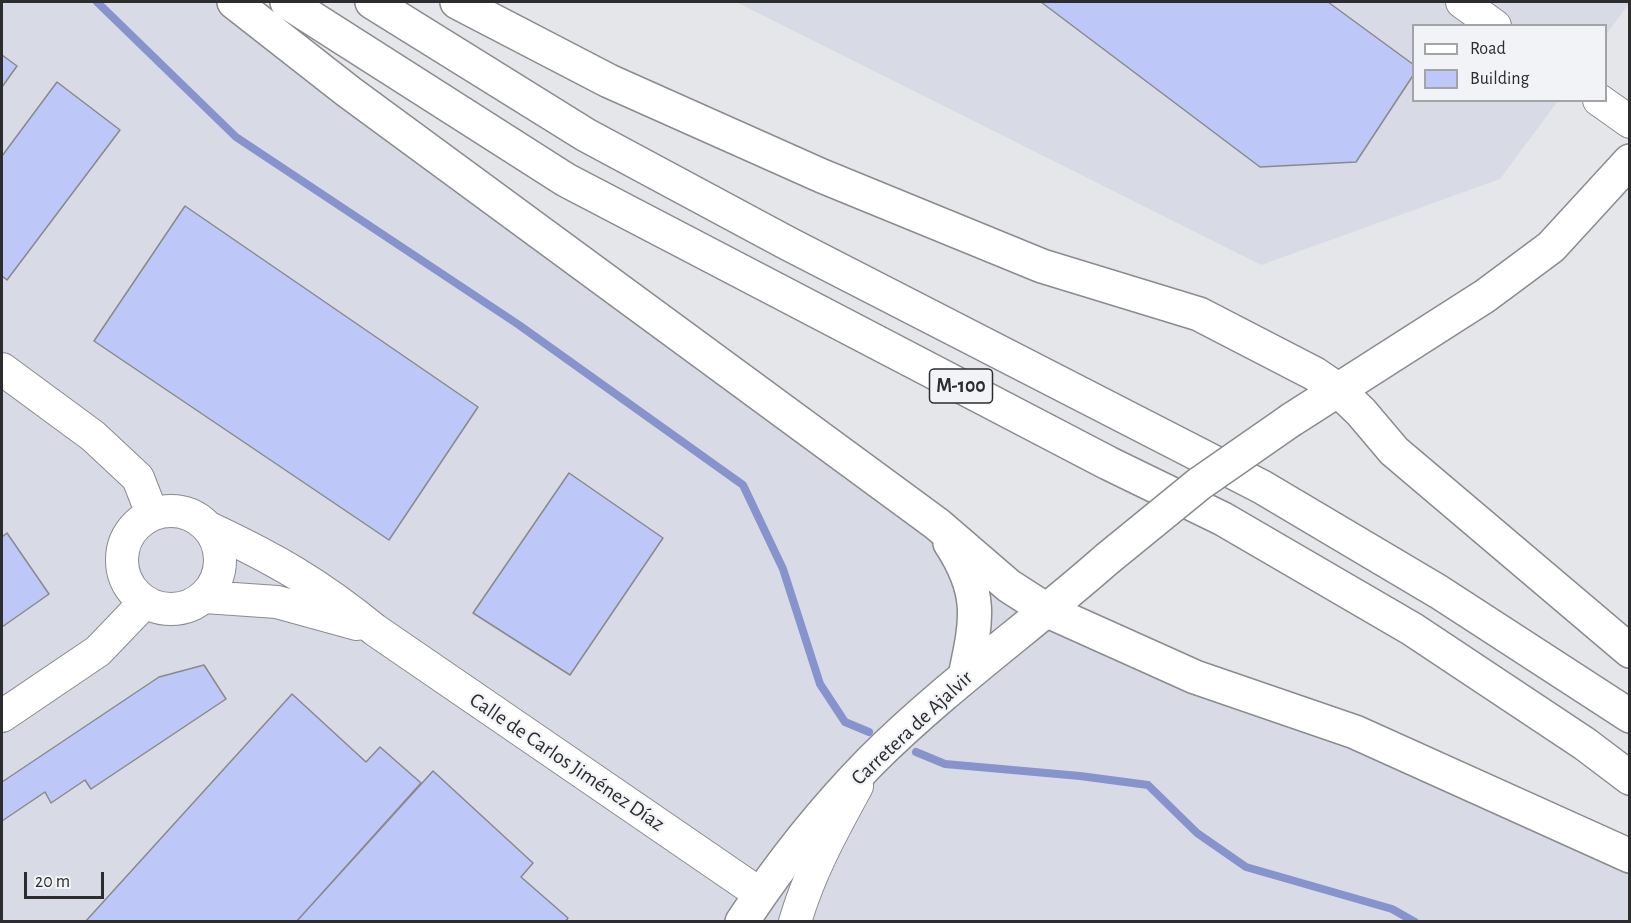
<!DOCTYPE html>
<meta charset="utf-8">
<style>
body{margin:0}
#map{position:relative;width:1631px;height:923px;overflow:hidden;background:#e5e6e9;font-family:"Alegreya Sans",sans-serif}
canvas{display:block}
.frame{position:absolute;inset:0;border:3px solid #2d2d2f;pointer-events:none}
.legend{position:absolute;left:1412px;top:24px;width:195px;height:78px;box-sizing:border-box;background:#f2f3f6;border:2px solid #a3a4a6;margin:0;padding:8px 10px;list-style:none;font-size:18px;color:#2d2d2f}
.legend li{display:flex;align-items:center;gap:12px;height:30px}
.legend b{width:30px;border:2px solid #a3a4a6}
.scale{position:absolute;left:24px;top:872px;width:80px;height:27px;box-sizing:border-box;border:3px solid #2d2d2f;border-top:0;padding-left:8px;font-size:18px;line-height:21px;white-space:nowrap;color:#2d2d2f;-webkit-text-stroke:4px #f2f3f6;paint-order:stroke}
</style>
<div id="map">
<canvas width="1631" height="923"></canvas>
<div class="frame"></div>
<ul class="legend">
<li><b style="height:8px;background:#fff"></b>Road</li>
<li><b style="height:16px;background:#bdc8f8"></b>Building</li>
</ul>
<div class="scale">20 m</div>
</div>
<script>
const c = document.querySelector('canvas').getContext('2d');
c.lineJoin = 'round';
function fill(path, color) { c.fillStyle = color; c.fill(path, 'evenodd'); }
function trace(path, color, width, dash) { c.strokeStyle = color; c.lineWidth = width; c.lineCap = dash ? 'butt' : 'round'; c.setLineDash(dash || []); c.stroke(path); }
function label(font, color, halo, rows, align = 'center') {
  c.font = font + ' "Alegreya Sans",sans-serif'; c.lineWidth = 4.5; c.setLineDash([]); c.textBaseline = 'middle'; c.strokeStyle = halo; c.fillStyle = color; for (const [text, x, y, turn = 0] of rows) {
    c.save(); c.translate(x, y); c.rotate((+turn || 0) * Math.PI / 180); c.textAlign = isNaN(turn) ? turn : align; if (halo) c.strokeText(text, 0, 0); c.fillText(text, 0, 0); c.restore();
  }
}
const built = new Path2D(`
 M2 2H244L1009 586 1630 856 1629 922H2Z
 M736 2H1630L1606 35V26H1414V100L1558 101 1500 179 1261 265Z`);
const stream = new Path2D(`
 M97 2 236 137 519 325 743 485 783 569 820 684 845 722 869 732
 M916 752 945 764 1080 776 1148 785 1197 833 1246 867 1392 909 1415 922`);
const building = new Path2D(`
 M1041 2H1328L1414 65V74L1356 162 1260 167Z
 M2 55 17 66 2 87Z
 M57 82 120 130 7 280 2 276V156Z
 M185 206 478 407 389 540 94 341Z
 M569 473 663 538 570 675 473 613Z
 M7 533 49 594 2 627V537Z
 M204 665 226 699 91 789 85 780 51 803 45 792 2 821V782L159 677Z
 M292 694 366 762 380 747 421 783 296 922H85Z
 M433 771 533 863 521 877 568 918 565 922H296Z`);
const minor = new Path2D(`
 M1462 2 1495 26
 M1599 100 1630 122
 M2 369 93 436 138 478 152 514
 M122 560a49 49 0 1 1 98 0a49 49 0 1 1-98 0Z
 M209 528C275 559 319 584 375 630L760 894
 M205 597 277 602 357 624
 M2 716 98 651 144 603
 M795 922C809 873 833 830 857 786`);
const tertiary = new Path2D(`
 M1291 420 1485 296 1551 247 1630 161
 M742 922C780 864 823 810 871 761 944 688 1030 627 1107 559`);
const trunk = new Path2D(`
 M234 2 349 92 937 524 1009 586 1048 611 1195 677 1355 732 1630 856
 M287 2 566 180 1108 463 1223 519 1412 629 1585 744 1630 778
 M372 2 586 135 787 243 1262 487 1439 592 1630 716
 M457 2 609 81 822 176 1042 266 1199 314 1315 374 1337 389 1361 412 1394 451 1630 651
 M950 543C983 593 977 620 965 676`);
const tertiaryBridge = new Path2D(`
 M1107 559 1199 484 1291 420`);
const shields = [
 [961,386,63]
];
const shieldNames = [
 ["M-100",961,386]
];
const streetNames = [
 ["Carretera de Ajalvir",912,728,-43],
 ["Calle de Carlos Jiménez Díaz",567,762,34]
];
fill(built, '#d8dbe5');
trace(stream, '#8793cc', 8);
fill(building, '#bdc8f8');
trace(building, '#89898d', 1.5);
trace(minor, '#8a8b8e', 34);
trace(tertiary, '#8a8b8e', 36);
trace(trunk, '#8a8b8e', 36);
trace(minor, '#fff', 32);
trace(tertiary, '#fff', 33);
trace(trunk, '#fff', 33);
trace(tertiaryBridge, '#8a8b8e', 36, []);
trace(tertiaryBridge, '#fff', 33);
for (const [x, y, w] of shields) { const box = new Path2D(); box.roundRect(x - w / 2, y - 17, w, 34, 4.5); c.fillStyle = '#f2f3f6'; c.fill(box); trace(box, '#2d2d2f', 1.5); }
label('bold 20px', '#2d2d2f', null, shieldNames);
label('21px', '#2d2d2f', '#f2f3f6', streetNames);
</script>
